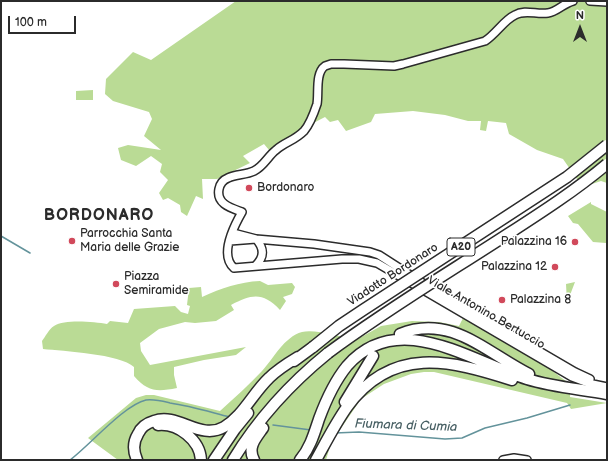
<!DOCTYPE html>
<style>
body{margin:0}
#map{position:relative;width:608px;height:461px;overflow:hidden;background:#fff;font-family:"Balsamiq Sans",sans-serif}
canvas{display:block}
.frame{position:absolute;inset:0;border:2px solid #2b2b2b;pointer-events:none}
.north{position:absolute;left:560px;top:8px;width:40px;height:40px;-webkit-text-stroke:3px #fff;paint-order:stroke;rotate:0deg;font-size:11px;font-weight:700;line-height:16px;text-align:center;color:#2b2b2b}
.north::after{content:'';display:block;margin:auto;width:14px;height:18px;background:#2b2b2b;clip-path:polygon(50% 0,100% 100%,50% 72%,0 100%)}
.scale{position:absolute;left:8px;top:16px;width:68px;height:18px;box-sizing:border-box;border:2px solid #2b2b2b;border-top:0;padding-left:5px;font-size:12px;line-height:14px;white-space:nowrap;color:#2b2b2b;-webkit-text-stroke:3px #fff;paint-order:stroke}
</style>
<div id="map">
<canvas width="608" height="461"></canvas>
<div class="frame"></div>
<div class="north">N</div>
<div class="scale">100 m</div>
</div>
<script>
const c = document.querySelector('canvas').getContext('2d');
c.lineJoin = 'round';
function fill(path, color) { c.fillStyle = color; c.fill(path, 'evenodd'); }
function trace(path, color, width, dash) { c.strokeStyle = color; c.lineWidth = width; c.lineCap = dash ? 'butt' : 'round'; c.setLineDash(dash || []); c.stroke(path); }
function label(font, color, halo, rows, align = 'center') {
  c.font = font + ' "Balsamiq Sans",sans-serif'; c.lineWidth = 3; c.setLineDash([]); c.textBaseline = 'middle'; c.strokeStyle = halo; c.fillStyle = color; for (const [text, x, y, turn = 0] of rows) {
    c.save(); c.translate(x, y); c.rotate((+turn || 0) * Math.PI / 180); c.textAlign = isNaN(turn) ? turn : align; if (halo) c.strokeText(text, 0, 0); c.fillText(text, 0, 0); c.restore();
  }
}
const green = new Path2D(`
 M236 1H607V183L601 181 592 184 577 179 563 159 537 150 509 134 506 123 488 121 486 131 480 130 481 121H468L445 115 413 111 375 114 371 122 346 131 338 120 330 122 325 117 298 131 286 140 269 150 264 144 243 156 250 163 217 179H202L203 199 196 196 187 216 181 212 180 205 168 198 163 200 159 193 168 180 160 172 162 164 151 156 136 166 121 160 118 148 128 145 161 150 144 136 152 119 149 112 113 101 105 94 106 79 133 52 151 60Z
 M93 90V100H76V91Z
 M591 202V204L607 212V240L606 243 593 242 578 224 573 223 568 216Z
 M260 281 268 285 292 283 295 287 292 294 283 297 286 301 280 310C263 292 252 294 231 305L234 310 216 321 195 323 185 322 159 329 140 343 141 351 150 365 246 347 236 355 204 360 174 367V375L177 388C157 392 148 392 134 376V367C120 354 63 351 43 349L42 341C45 337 49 329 54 326 65 319 94 322 107 324L110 321 128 323 134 309 175 306 181 312 188 314 190 306 187 305 189 288 201 287 202 297C222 288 239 282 260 281Z
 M575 282 567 303 566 284Z
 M464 316 550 369 571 385 570 397 607 403 571 409 567 403 434 372H424L411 374 384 384 361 399 331 443 326 460H118L88 438 136 398 146 395H154L220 411C234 398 249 385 262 371 274 358 284 337 302 332 316 329 341 337 356 340L381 326 412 321 439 322 459 326Z`);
const stream = new Path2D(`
 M1 236 30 253
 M273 425 311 430
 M335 433 359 432 445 439 462 438 485 428 527 418 570 405
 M70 460C90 445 124 405 146 400 155 399 162 401 170 403 191 406 210 412 230 417`);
const tertiary = new Path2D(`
 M573 1C564 3 557 12 548 13 537 15 525 9 515 15 504 20 496 34 485 41L403 64 394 66 344 64H331L325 66C315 73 319 93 317 104 314 113 310 124 304 131 294 141 285 142 276 150 268 156 264 166 254 171 246 175 236 174 228 178 223 180 220 184 219 189 216 204 231 208 242 212 234 226 219 255 234 268L342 259H359L377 263 572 377 588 383 607 387
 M590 1 607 2
 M233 233 256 239C264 248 265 257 255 266
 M230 241 256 239 314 244 370 252 379 255 421 282 575 372 590 379
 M503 460 514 458 527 460`);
const motorway = new Path2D(`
 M400 334C450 313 487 353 529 374
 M294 361 313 347
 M345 402 373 356
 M158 425C178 423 200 440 201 460
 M137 460C133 451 133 442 138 434 141 427 147 423 154 421 178 412 200 441 224 427 243 416 253 393 269 378 278 369 288 363 298 357
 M214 460 235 429 248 413
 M233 460C258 419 291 383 328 353
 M254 460C247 447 256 438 263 428
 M300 460C310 448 314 434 319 419 326 400 334 382 347 366 398 308 470 361 527 379 553 387 580 389 607 394
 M316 460C326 442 335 424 347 407 392 345 450 360 512 380`);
const motorwayBridge = new Path2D(`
 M313 347 339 326 363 310 567 177 607 145
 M328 353C386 310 448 273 508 234 542 212 576 190 607 164`);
const markers = [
 [249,188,4,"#d1495b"],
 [72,241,4,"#d1495b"],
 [575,242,4,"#d1495b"],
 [555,267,4,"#d1495b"],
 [116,284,4,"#d1495b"],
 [502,300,4,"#d1495b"]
];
const shields = [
 [461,247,28]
];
const shieldNames = [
 ["A20",461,247]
];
const poiNames = [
 ["Bordonaro",257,188],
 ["Parrocchia Santa",80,234],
 ["Maria delle Grazie",80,248],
 ["Palazzina 16",567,242,"right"],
 ["Palazzina 12",547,267,"right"],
 ["Piazza",124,277],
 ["Semiramide",124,291],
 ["Palazzina 8",510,300]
];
const streetNames = [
 ["Viadotto Bordonaro",393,275,-33],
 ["Viale Antonino Bertuccio",486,313,30]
];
const waterNames = [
 ["Fiumara di Cumia",406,426,2]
];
const districtNames = [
 ["BORDONARO",99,216]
];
fill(green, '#badb95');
trace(stream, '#63939b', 1.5);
trace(tertiary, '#2b2b2b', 10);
trace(motorway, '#2b2b2b', 13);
trace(tertiary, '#fff', 7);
trace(motorway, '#fff', 10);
trace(motorwayBridge, '#2b2b2b', 13, []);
trace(motorwayBridge, '#fff', 10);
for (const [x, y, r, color] of markers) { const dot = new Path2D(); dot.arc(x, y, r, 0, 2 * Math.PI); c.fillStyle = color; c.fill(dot); trace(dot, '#fff', 1.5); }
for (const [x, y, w] of shields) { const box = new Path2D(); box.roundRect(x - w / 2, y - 9, w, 18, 3); c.fillStyle = '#fff'; c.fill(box); trace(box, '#2b2b2b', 1); }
label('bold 11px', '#2b2b2b', null, shieldNames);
label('12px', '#2b2b2b', '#fff', poiNames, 'left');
label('12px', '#2b2b2b', '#fff', streetNames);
label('italic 13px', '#475f63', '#fff', waterNames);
c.letterSpacing = '1px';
label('bold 16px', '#2b2b2b', '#fff', districtNames);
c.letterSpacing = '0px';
</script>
